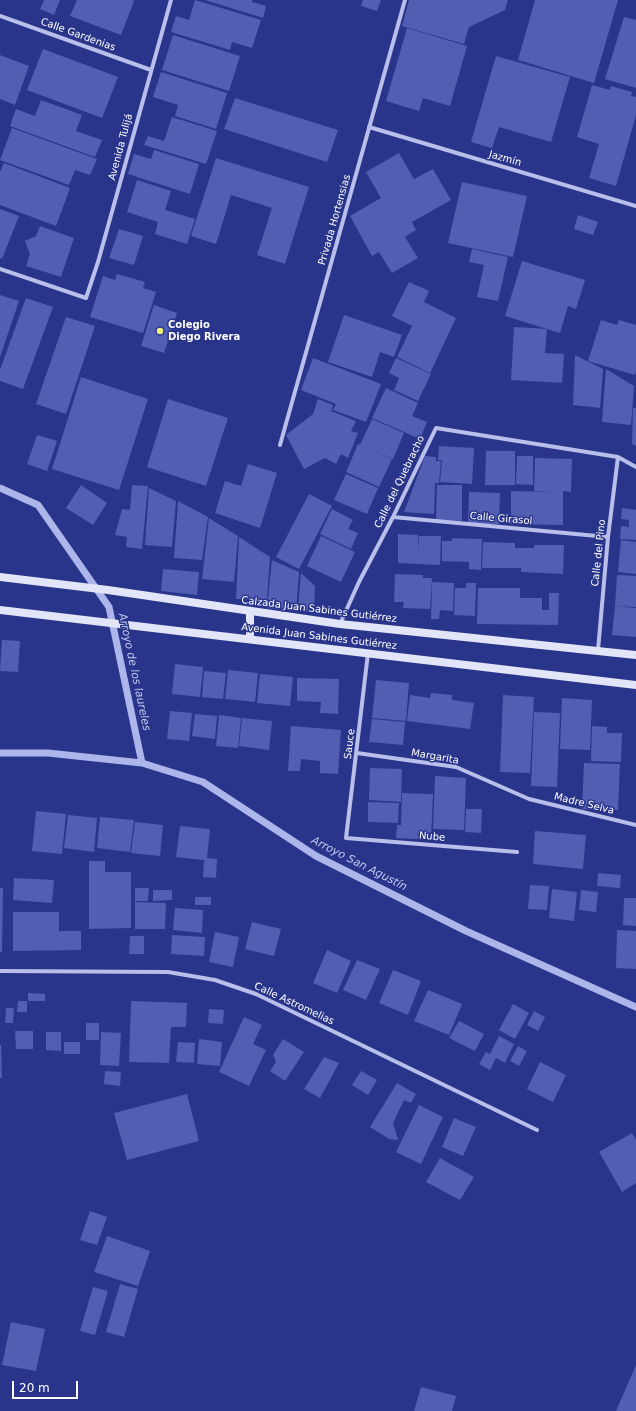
<!DOCTYPE html>
<meta charset="utf-8">
<style>
body{margin:0}
#map{position:relative;width:636px;height:1411px;overflow:hidden;background:#29358b;font-family:"DejaVu Sans",sans-serif}
canvas{display:block}
.scale{position:absolute;left:12px;top:1381px;width:66px;height:18px;box-sizing:border-box;border:2px solid #fff;border-top:0;padding-left:5px;font-size:12px;line-height:14px;white-space:nowrap;color:#fff;-webkit-text-stroke:3px #29358b;paint-order:stroke}
</style>
<div id="map">
<canvas width="636" height="1411"></canvas>
<div class="scale">20 m</div>
</div>
<script>
const c = document.querySelector('canvas').getContext('2d');
c.lineJoin = 'round';
function trace(path, color, width, dash) { c.strokeStyle = color; c.lineWidth = width; c.lineCap = dash ? 'butt' : 'round'; c.setLineDash(dash || []); c.stroke(path); }
function fill(path, color) { c.fillStyle = color; c.fill(path, 'evenodd'); }
function label(font, color, halo, rows, align = 'center') {
  c.font = font + ' "DejaVu Sans",sans-serif'; c.lineWidth = 3; c.setLineDash([]); c.textBaseline = 'middle'; c.strokeStyle = halo; c.fillStyle = color; for (const [text, x, y, turn = 0] of rows) {
    c.save(); c.translate(x, y); c.rotate((+turn || 0) * Math.PI / 180); c.textAlign = isNaN(turn) ? turn : align; if (halo) c.strokeText(text, 0, 0); c.fillText(text, 0, 0); c.restore();
  }
}
const stream = new Path2D(`
 M0 488 38 505 109 607 142 763
 M0 753H48L142 763 203 782 316 856 466 931 636 1007`);
const building = new Path2D(`
 M44 0H60L54 15 40 9Z
 M77 0H132L134 1 121 35 70 16Z
 M195 0 261 20 252 48 232 42 230 50 171 32 176 16 189 20Z
 M205 0H252V2L266 6 263 18Z
 M363 0H381L377 11 361 6Z
 M409 0H508L505 10 469 27 464 44 402 26Z
 M535 0H618L594 83 518 60Z
 M624 17 636 20V88L605 79Z
 M407 28 467 46 450 106 423 98 419 111 386 101Z
 M173 35 240 56 229 91 162 70Z
 M43 49 118 77 102 118 27 90Z
 M0 55 29 66 15 105 0 99Z
 M496 56 570 77 551 142 499 127 492 148 471 142Z
 M161 72 227 93 216 129 175 116 178 105 153 97Z
 M592 85 610 90 611 86 632 92 631 96 636 97V115L616 186 589 178 599 144 577 137Z
 M235 98 338 130 327 162 224 129Z
 M41 100 82 115 76 131 102 140 95 157 10 126 16 109 35 116Z
 M172 117 217 131 206 164 144 145 148 136 164 141Z
 M12 128 97 159 90 175 75 170 69 185 0 160Z
 M154 150 199 164 190 194 128 174 134 154 151 159Z
 M399 153 414 179 433 169 451 200 412 222 416 230 405 237 418 258 392 273 379 252 372 256 350 216 381 198 366 172Z
 M216 158 309 187 285 264 257 255 272 208 231 195 216 244 191 236Z
 M4 163 70 188 56 226 0 205V172Z
 M137 180 171 191 165 210 195 219 187 244 155 234 158 222 127 212Z
 M462 182 527 196 513 257 448 243Z
 M0 209 19 216 2 259 0 258Z
 M578 215 598 222 593 235 574 229Z
 M40 226 74 238 61 277 26 266 30 254 25 241 36 236Z
 M119 229 143 236 134 265 109 258Z
 M472 249 508 257 498 301 477 297 484 265 469 262Z
 M522 261 585 280 576 309 568 306 560 333 547 329 545 353 564 354 562 383 511 380 514 327 547 329 505 316Z
 M117 274 145 282 143 288 156 292 143 333 90 317 103 276 115 280Z
 M409 282 429 291 424 302 456 318 430 373 397 357 412 326 392 316Z
 M0 295 19 301 0 357Z
 M26 298 53 307 23 389 0 381V370Z
 M154 305 177 313 164 353 141 346Z
 M344 315 402 335 394 357 380 352 372 377 328 362Z
 M66 317 95 326 66 414 36 404Z
 M601 320 617 325 619 320 636 325V371L635 375 588 361Z
 M575 355 603 369 600 408 573 405Z
 M313 358 381 384 366 422 333 410 336 404 301 390Z
 M396 358 431 374 418 401 394 390 399 378 389 373Z
 M606 369 634 386 631 425 602 422Z
 M81 377 148 399 119 490 52 469Z
 M386 388 418 403 412 416 427 422 420 439 372 418Z
 M168 399 228 418 206 486 147 467Z
 M318 399 333 405 331 411 356 421 351 431 358 433 348 458 341 454 336 464 325 458 304 469 286 435 313 414Z
 M633 408H636V446L632 444Z
 M372 419 404 433 393 459 365 446 392 459 379 487 346 472 358 444 360 445Z
 M37 435 57 441 47 471 27 464Z
 M439 446 474 448 472 484 440 482 442 460H438Z
 M486 451H515V485H485Z
 M425 456 436 457V461H441L439 483H435L434 514 404 512Z
 M517 456H533V485L516 484Z
 M535 458 572 459 571 492 563 491V525L511 524V491L556 492 534 491Z
 M248 464 277 473 260 528 215 513 225 481 241 486Z
 M346 474 378 488 367 514 334 500Z
 M81 485 107 503 93 525 66 508Z
 M132 485 148 486 142 549 126 547 127 537 115 535 122 509 130 510Z
 M437 485H462V521L436 520Z
 M149 488 176 501 172 547 145 545Z
 M469 492 500 493 499 524H468Z
 M309 494 332 506 299 569 276 557Z
 M178 501 208 517 202 560 174 558Z
 M622 508 636 510V540L620 539 621 526 629 527V520L621 519Z
 M332 509 353 520 348 529 358 533 351 549 320 534Z
 M209 518 238 536 234 582 202 579Z
 M398 534 418 535V550L419 536H441L440 565 398 563Z
 M321 536 355 552 341 582 307 566Z
 M239 537 270 557 267 600 236 599Z
 M452 538 482 539 481 570 469 569V562L442 561V541H452Z
 M621 540 636 542V574L618 572Z
 M483 542 515 543V548H534V545H564L563 574 521 572V568H482Z
 M272 560 299 572 296 611 267 608Z
 M163 569 199 572 197 595 161 591Z
 M301 573 315 586 314 611 313 612 298 611Z
 M395 574 423 575V578H432L430 609 403 608 404 602H394Z
 M617 575 636 576V607L615 606Z
 M432 582 454 583 453 611 440 610 439 619H431Z
 M466 583H476L475 616 454 615 455 588H466Z
 M478 588H520V598H542V610H549V593H559L558 625 477 624Z
 M615 606 636 608V637L612 635Z
 M2 640 20 641 18 672 0 671Z
 M175 664 203 667 200 697 172 694Z
 M228 670 258 673 255 702 225 699Z
 M204 671 226 673 223 699 202 697Z
 M260 674 293 677 290 706 257 703Z
 M297 678 339 679 338 714 320 713 321 702 297 701Z
 M376 680 409 683 406 721 372 718Z
 M431 693 452 695V700L474 703 470 729 407 721 410 695 430 698Z
 M503 695 534 697 530 773 500 772Z
 M562 698 592 700 590 750 560 749Z
 M170 711 192 713 189 741 167 739Z
 M534 712 560 713 557 787 531 786Z
 M195 714 217 716 215 739 192 736Z
 M219 715 241 718 238 748 216 746Z
 M242 718 272 721 269 750 239 746Z
 M372 719 405 722 403 745 369 742Z
 M291 726 341 730 338 774 320 773V761L301 759 300 771H288Z
 M592 726 607 727V733H622L621 762 591 761Z
 M584 763 620 764 618 810 582 809Z
 M370 768 402 769 401 802 369 800Z
 M435 776 466 778 464 830 433 829Z
 M402 793 433 794 431 840 396 838 397 825H401Z
 M368 802 399 803 398 823 368 822Z
 M466 809H482L481 833 465 832Z
 M36 811 66 814 62 854 32 851Z
 M68 815 97 818 94 852 64 848Z
 M100 817 134 820 130 852 97 848Z
 M135 822 163 825 160 856 131 853Z
 M180 826 210 829 207 858 217 859 216 878 203 877 204 860 176 857Z
 M535 831 586 835 583 869 533 864Z
 M89 861H105V872H131V928L89 929Z
 M598 873 621 875 620 888 597 886Z
 M14 878 54 880 52 903 13 900Z
 M530 885 549 886 547 910 528 909Z
 M0 888H3L2 952H0Z
 M135 888H149L148 901H135Z
 M552 889 577 892 574 921 549 918Z
 M153 890H172V900L153 901Z
 M581 890 598 892 596 912 579 910Z
 M195 897H211V905H195Z
 M624 898H636V926L623 925Z
 M135 902 166 903 165 929H135Z
 M175 908 203 910 202 933 173 930Z
 M13 912H59V931H81V950L13 951Z
 M252 922 281 929 274 956 245 949Z
 M617 930 636 931V969L616 968Z
 M215 932 239 937 233 967 209 962Z
 M172 935 205 937 204 956 171 954Z
 M130 936H144V954H129Z
 M327 950 351 961 337 993 313 983Z
 M357 960 380 969 366 1000 343 990Z
 M393 970 421 981 408 1015 379 1003Z
 M428 990 462 1004 449 1035 414 1021Z
 M28 993 45 994V1001H28Z
 M18 1001H27V1012H17Z
 M131 1001 187 1003 186 1027H171L169 1063 129 1062Z
 M513 1004 529 1013 515 1039 499 1030Z
 M6 1008H14L13 1023H5Z
 M209 1009 224 1010 223 1024 208 1023Z
 M534 1011 545 1017 538 1031 527 1025Z
 M244 1017 262 1025 253 1044 266 1050 249 1086 219 1072Z
 M459 1021 484 1034 475 1051 449 1038Z
 M86 1023H99V1040H86Z
 M15 1031H33V1049H16Z
 M46 1032H61V1051L46 1050Z
 M101 1032 121 1033 119 1066 100 1065Z
 M499 1036 514 1044 505 1063 496 1058 490 1070 479 1064 486 1052 490 1054Z
 M199 1039 222 1042 220 1066 197 1064Z
 M283 1039 304 1052 285 1081 270 1071 276 1062 273 1055Z
 M64 1042H80V1054H64Z
 M178 1042 195 1043 194 1063 176 1062Z
 M0 1045H1L2 1078H0Z
 M518 1046 527 1051 519 1066 510 1061Z
 M324 1057 339 1063 320 1098 304 1089Z
 M540 1062 566 1075 553 1102 527 1089Z
 M105 1071 121 1072 120 1086 104 1084Z
 M361 1071 377 1080 368 1095 352 1085Z
 M397 1083 416 1094 411 1103 404 1100 393 1123 398 1140 389 1139 370 1127Z
 M187 1094 199 1141 127 1160 114 1113Z
 M419 1105 443 1117 421 1164 396 1152Z
 M454 1118 476 1127 463 1156 442 1147Z
 M632 1133 636 1140V1183L622 1192 599 1152Z
 M440 1158 474 1177 460 1200 426 1182Z
 M90 1211 107 1217 97 1245 80 1240Z
 M107 1236 150 1251 138 1286 94 1272Z
 M120 1284 138 1289 124 1337 106 1332Z
 M93 1287 108 1291 95 1335 80 1331Z
 M11 1322 45 1329 36 1371 2 1365Z
 M636 1365V1411H616Z
 M421 1387 456 1396 452 1411H414Z`);
const street = new Path2D(`
 M0 16 151 70
 M369 127 636 206
 M0 269 86 298 98 262 171 0
 M280 445 405 0
 M393 517 608 537
 M340 624 359 582 393 517 436 428 618 457 636 467
 M598 650 608 537 618 457
 M368 653 346 838 517 852
 M357 753 456 767 529 799 636 825
 M0 971 168 972 215 980 256 994 537 1130`);
const secondary = new Path2D(`
 M0 577 108 590 340 624 636 655
 M0 610 636 685
 M250 611V639`);
const markers = [
 [160,331,4,"#eef17e"]
];
const streetNames = [
 ["Calle Gardenias",78,35,20],
 ["Avenida Tulijá",121,147,-75],
 ["Jazmín",505,159,16],
 ["Privada Hortensias",335,220,-74],
 ["Calle del Quebracho",400,482,-64],
 ["Calle Girasol",501,519,5],
 ["Calle del Pino",599,553,-84],
 ["Calzada Juan Sabines Gutiérrez",319,610,7],
 ["Avenida Juan Sabines Gutiérrez",319,637,7],
 ["Sauce",350,744,-83],
 ["Margarita",435,757,10],
 ["Madre Selva",584,804,14],
 ["Nube",432,837,5],
 ["Calle Astromelias",294,1004,25]
];
const poiNames = [
 ["Colegio",168,325],
 ["Diego Rivera",168,337]
];
const waterNames = [
 ["Arroyo de los laureles",134,672,78],
 ["Arroyo San Agustín",359,864,27]
];
trace(stream, '#acb6ea', 7);
fill(building, '#515eb2');
trace(street, '#b8bfea', 4);
trace(secondary, '#e2e5f8', 8);
for (const [x, y, r, color] of markers) { const dot = new Path2D(); dot.arc(x, y, r, 0, 2 * Math.PI); c.fillStyle = color; c.fill(dot); trace(dot, '#29358b', 1.5); }
label('10px', '#fff', '#29358b', streetNames);
label('bold 10px', '#fff', '#29358b', poiNames, 'left');
label('italic 11px', '#c3caf1', '#29358b', waterNames);
</script>
